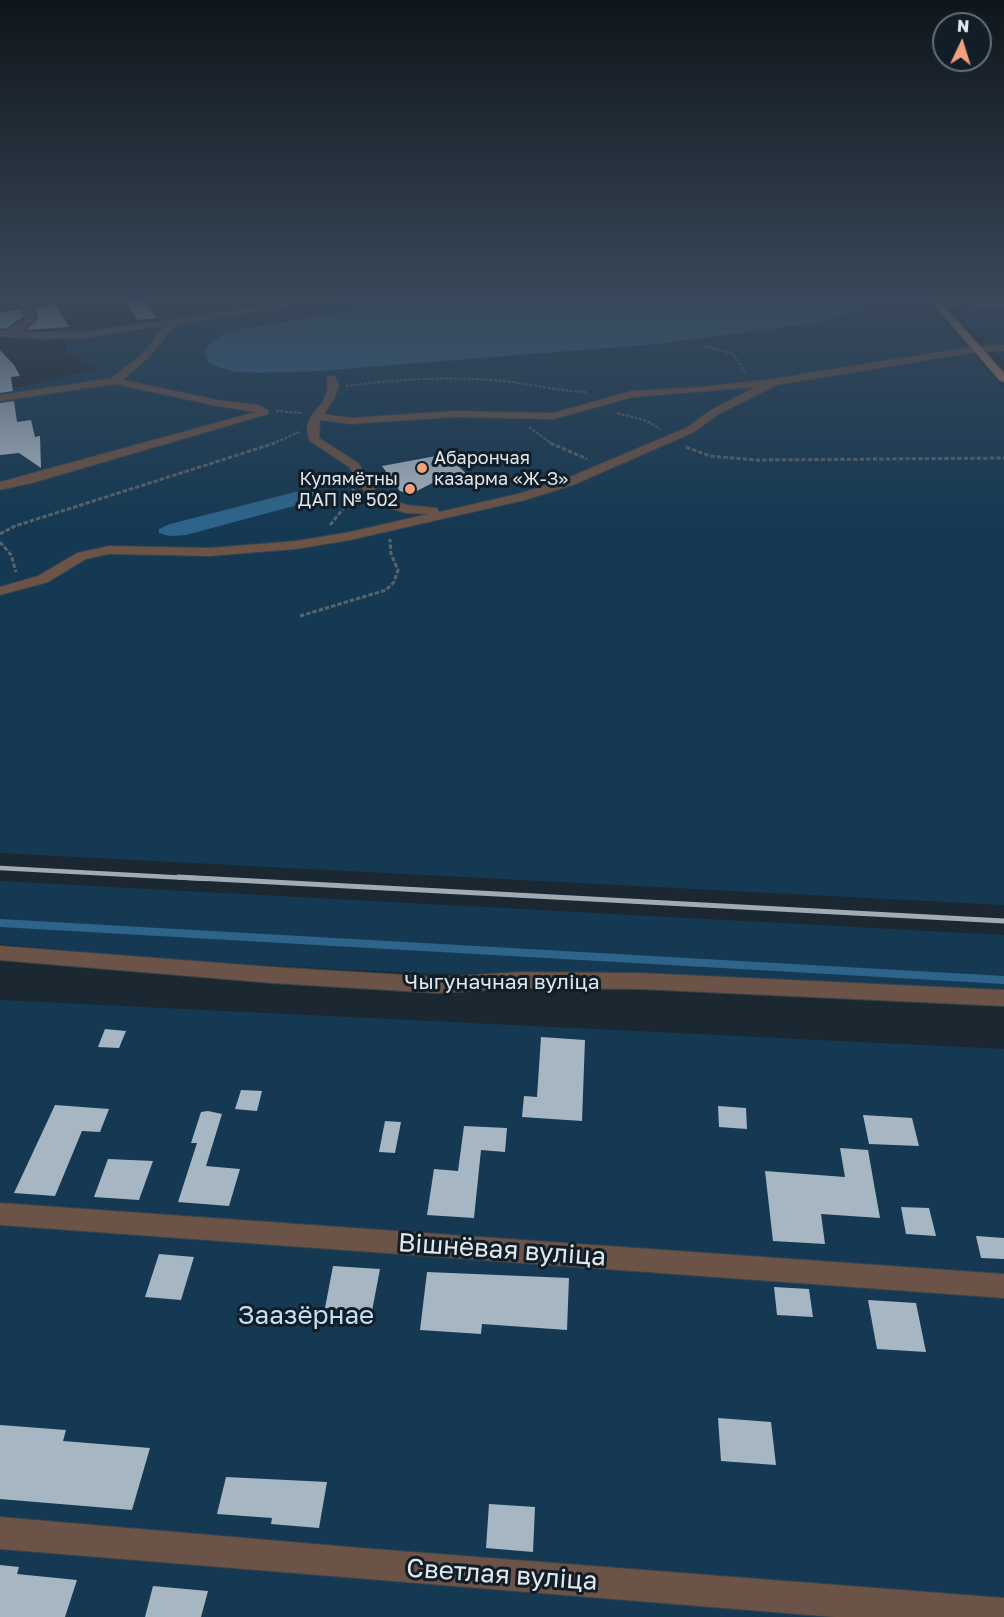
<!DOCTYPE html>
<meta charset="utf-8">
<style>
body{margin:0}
#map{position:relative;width:1004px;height:1617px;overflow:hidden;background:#1b2831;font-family:"Golos Text",sans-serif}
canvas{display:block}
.north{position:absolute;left:932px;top:12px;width:60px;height:60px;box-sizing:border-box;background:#121e27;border:2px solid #646f77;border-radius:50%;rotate:4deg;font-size:16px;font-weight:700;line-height:24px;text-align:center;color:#e0e8ee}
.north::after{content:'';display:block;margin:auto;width:21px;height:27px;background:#f1a17c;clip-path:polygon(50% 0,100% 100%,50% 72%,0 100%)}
</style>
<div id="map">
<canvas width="1004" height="1617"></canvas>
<div class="north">N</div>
</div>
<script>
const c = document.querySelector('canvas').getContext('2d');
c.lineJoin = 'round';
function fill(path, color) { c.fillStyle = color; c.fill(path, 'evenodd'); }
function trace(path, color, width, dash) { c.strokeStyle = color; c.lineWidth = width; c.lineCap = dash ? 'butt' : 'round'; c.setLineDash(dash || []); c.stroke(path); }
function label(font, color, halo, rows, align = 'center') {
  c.font = font + ' "Golos Text",sans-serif'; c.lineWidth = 6; c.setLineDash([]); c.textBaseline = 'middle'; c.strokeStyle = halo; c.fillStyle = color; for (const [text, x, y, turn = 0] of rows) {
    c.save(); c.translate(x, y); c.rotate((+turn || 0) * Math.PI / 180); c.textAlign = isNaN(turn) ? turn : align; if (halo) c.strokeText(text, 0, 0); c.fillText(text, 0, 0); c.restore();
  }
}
const green = new Path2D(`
 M341 299H922L1004 389V905L0 853V387H19L95 369 67 353 64 340 125 334Z
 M945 299H1004V362Z
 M0 881 1004 935V992L553 973 433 974 180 961 0 944Z
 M0 1000 1004 1049V1617H0Z`);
const water = new Path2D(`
 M422 299H868V301L866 306 859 311 814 323 657 344 318 371 258 373 236 372 214 366 208 362 205 354 206 348 221 335 235 330Z
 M315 489 323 493 322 496 305 503 186 535 169 536 159 533V529L170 524 299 491Z`);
const stream = new Path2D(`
 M0 923 1004 980`);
const building = new Path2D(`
 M122 299H142L157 318 138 320Z
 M56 305 69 327 26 330 37 320 38 314 34 308Z
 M20 310 24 316 6 329 0 328V312Z
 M0 350 14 365 20 376 11 377 13 391 0 393Z
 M14 401 17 422 31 420 35 437 40 436 41 468 19 453 0 455V403Z
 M447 454 476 484 452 488 442 478 411 494 400 491 382 466Z
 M105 1029 126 1031 119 1048 98 1047Z
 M541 1037 585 1040 582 1121 522 1117 524 1096 537 1097Z
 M241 1090 262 1091 257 1111 235 1109Z
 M55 1105 109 1109 100 1132 82 1131 55 1196 14 1193Z
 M718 1106 746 1108 747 1129 719 1127Z
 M208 1111 222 1114 206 1166 240 1169 229 1206 178 1202 197 1143H191L201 1112Z
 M863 1115 912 1118 919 1146 869 1144Z
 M385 1121 401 1122 395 1153 379 1152Z
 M464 1126 507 1128 505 1152 481 1150 474 1218 427 1215 434 1169 458 1171Z
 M840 1148 868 1150 880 1218 821 1214 825 1244 773 1241 765 1171 845 1177Z
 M108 1159 153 1161 139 1200 94 1197Z
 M901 1207 929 1208 936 1236 906 1234Z
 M976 1236 1004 1238V1259L981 1258Z
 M159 1254 194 1257 181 1300 145 1297Z
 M333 1266 380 1269 372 1311 325 1308Z
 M427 1272 569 1278 567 1330 482 1324 481 1334 420 1330Z
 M774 1287 809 1289 813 1317 777 1315Z
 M868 1300 916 1303 926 1352 877 1349Z
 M718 1418 771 1422 776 1465 721 1461Z
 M0 1425 66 1430 63 1441 150 1448 132 1510 0 1499Z
 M226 1477 327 1482 319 1528 271 1524 272 1518 217 1514Z
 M489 1504 535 1507 533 1552 486 1548Z
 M0 1565 19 1567 17 1574 77 1580 65 1617H0Z
 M153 1586 208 1591 201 1617H145Z`);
const pathFar1 = new Path2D(`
 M704 346 733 354 745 372
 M346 386C398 379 451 376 503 381 531 384 558 391 586 392
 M276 411 302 413
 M617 413 647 421 660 429
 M529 427 552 444
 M272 444 299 432`);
const path = new Path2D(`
 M550 443 587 459
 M686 447 710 456 757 460 1004 458
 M330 525 343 509 354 489
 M0 534 15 526 275 443
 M0 542 11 555 16 572
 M300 616 386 590 394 582 398 570 391 554 390 539`);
const minor = new Path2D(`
 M15 299H24L36 314 35 320 19 332H84L313 299H336L175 325 150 356 123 380 217 400 258 405 268 410V414L32 483 0 490V482L256 412 217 406 115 384 0 401V395L112 378 144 352 164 326 84 338 38 339 0 336V330L7 331 27 317Z
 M937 301H1004V307L934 306 933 304Z
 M1004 345V351L976 352 776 385 719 414 694 432 573 485 525 500 350 540 296 549 210 556 109 554 86 559 48 582 0 595V587L38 576 77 553 109 546 210 548 296 541 350 532 428 514 405 513 376 503 367 496 349 467 310 441C300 418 319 412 326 395 329 388 326 382 327 376H335L339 386 334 399 324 414 351 418 454 411 553 413 632 391 702 387 773 379 976 346ZM755 387 711 410 686 428 565 479 518 494 439 512 437 508 407 505 384 497 376 491 358 463 319 438 320 420 351 424 454 417 554 419 633 397Z
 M0 946 272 967 438 977 520 972 640 973 1004 990V1006L640 989 520 988 438 993 272 983 0 960Z
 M0 1203 1004 1274V1298L0 1225Z
 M0 1517 361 1548 1004 1598V1617H834L0 1549Z`);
const major = new Path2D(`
 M929 299H938L1004 373V382L1000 381Z`);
const railFar1 = new Path2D(`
 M0 868 207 879`);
const rail = new Path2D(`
 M178 877 1004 921`);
const markers = [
 [422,468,6,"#f1a17c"],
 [410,489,6,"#f1a17c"]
];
const farPoinames = [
 ["Абарончая",434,458],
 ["казарма «Ж-З»",434,479],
 ["Кулямётны",398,479,"right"],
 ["ДАП № 502",398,500,"right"]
];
const streetNames = [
 ["Чыгуначная вуліца",502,982]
];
const nearStreetnames = [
 ["Вішнёвая вуліца",502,1250,4],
 ["Светлая вуліца",502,1575,4]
];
const nearParknames = [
 ["Заазёрнае",306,1316]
];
fill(green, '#153953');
fill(water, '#2e648a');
trace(stream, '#2e648a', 8);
fill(building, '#a7b6c3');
trace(minor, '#37434b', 2);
trace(major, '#37434b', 2);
trace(pathFar1, '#58636b', 2, [3, 1.5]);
trace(path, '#58636b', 3, [4.5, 2]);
fill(minor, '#6b5347');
fill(major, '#b07e67');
trace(railFar1, '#a1abb2', 4.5);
trace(rail, '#a1abb2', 5);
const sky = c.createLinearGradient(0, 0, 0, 526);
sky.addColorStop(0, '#0f161b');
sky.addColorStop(0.57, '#39485a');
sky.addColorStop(1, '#39485a00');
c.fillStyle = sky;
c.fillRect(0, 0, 1004, 526);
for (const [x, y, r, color] of markers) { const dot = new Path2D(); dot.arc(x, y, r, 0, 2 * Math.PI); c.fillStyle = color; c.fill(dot); trace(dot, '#121e27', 2); }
label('18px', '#e0e8ee', '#121e27', farPoinames, 'left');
label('21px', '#e0e8ee', '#121e27', streetNames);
label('26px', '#e0e8ee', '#121e27', nearStreetnames);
label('26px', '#c2e0f8', '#121e27', nearParknames);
</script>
